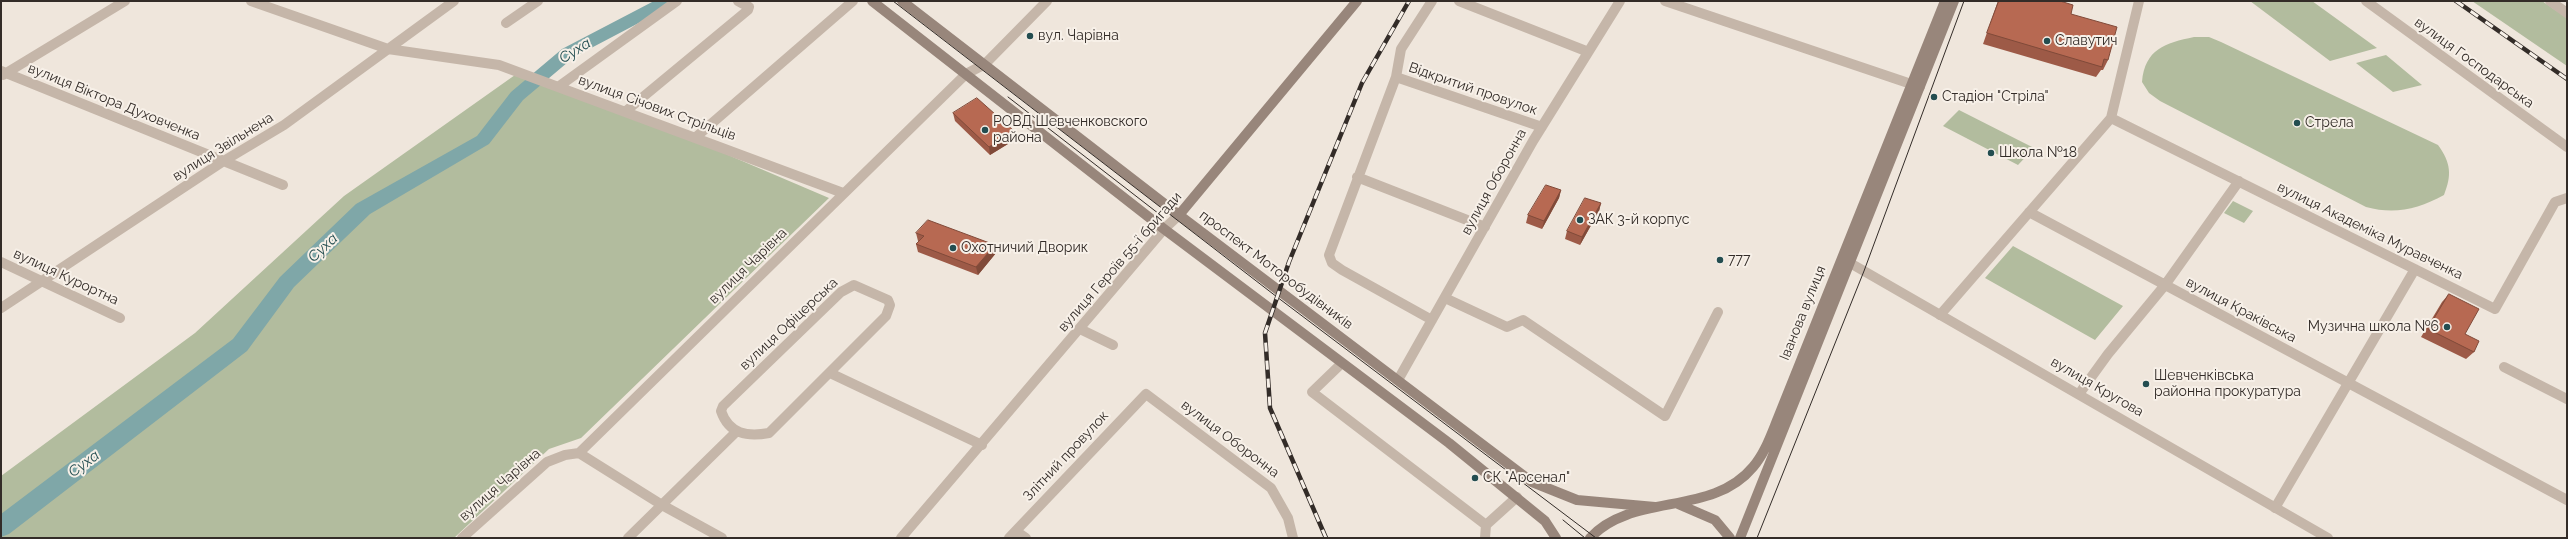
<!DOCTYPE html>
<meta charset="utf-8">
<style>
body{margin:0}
#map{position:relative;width:2568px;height:539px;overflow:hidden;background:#efe6dc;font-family:Raleway,sans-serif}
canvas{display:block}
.frame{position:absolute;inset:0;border:2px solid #332c28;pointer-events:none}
</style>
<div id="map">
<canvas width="2568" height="539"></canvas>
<div class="frame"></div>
</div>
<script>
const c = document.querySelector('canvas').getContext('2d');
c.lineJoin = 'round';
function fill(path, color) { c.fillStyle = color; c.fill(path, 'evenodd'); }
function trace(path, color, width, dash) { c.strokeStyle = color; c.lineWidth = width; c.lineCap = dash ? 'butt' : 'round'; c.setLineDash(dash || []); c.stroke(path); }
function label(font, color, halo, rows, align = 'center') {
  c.font = font + ' Raleway,sans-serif'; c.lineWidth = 4; c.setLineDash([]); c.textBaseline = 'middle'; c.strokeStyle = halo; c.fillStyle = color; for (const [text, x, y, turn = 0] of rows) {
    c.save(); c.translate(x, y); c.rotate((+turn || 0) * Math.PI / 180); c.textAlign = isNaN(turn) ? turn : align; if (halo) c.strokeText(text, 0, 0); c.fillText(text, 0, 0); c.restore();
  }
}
const green = new Path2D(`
 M2250 1H2312L2377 48 2330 61Z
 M2472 1H2542L2567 18V66Z
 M2194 37H2209L2221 42 2438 145C2451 163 2452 175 2444 195 2418 209 2395 215 2366 207L2160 101 2149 93 2142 82C2145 49 2165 43 2194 37Z
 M2386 55 2422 85 2393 92 2356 63Z
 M515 75 693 140 829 198 581 438 549 449 454 538H1V476L195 333 344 196Z
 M1959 110 2034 148 2018 165 1943 126Z
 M2233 201 2253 211 2244 223 2224 213Z
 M2013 246 2123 306 2095 340 1985 278Z`);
const river = new Path2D(`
 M654 1H675L673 5 574 57 523 100 489 144 370 214 294 287 247 351 9 534 1 537V514L233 339 280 277 356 204 477 136 511 92 562 49Z`);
const minor = new Path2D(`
 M251 1 388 49 499 65 843 193
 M1432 1 1401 49 1396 77 1329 255 1332 263 1342 270 1432 320
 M1459 1 1586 51
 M1665 1 1920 87
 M2366 1 2567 147
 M2550 1 2567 13
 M506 23 538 1
 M1 71 283 185
 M3 75 125 1
 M1396 77 1542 127
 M558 87 677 1
 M626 111 748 10 749 7 738 1
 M2111 118 2495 309 2555 202 2567 198
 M696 137 853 1
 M1357 177 1485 227
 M2029 212 2567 500
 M1 262 120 318
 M854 285 888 300 890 305 886 316 769 433C747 437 729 434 721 411L723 406 841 292Z
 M1445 298 1507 327 1523 320 1665 416 1718 312
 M1 308 222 162 284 125 454 1
 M1940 315 2111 118 2139 1
 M1080 329 1113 345
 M1341 364 1312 392 1486 525 1517 497
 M2504 367 2567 399
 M830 373 982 445
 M1398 380 1533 141 1620 1
 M2079 394 2108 354 2165 285 2239 181
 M579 453 662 505 722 538
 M2275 508 2415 269
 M1016 531 1026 538
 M462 538 547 462 565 455 579 453 966 74
 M628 538 735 433
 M1009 538 1146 394 1271 488 1288 518 1293 538
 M1485 538 1486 525`);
const tertiary = new Path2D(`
 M966 74 985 64 1047 1
 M1850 263 2328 538
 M901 538 1164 229 1179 215`);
const secondary = new Path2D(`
 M872 1 1164 229 1449 443 1545 521 1556 538
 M902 1 1179 215 1532 482 1577 500 1655 507
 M1179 215 1357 1
 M1678 504 1715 520 1730 538
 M1590 538C1632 492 1712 517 1753 467 1765 453 1771 435 1778 418L1945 1
 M1740 538 1954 1`);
const tram = new Path2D(`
 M893 1 1277 297 1596 538
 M1008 97 1163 217
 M1563 520 1585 538
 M1757 538 1864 271 1964 1`);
const rail = new Path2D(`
 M2456 1 2567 79
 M1326 538 1270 408 1265 333 1289 262 1362 83 1409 1`);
const wall = new Path2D(`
 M1998 1H2060L2108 60 2103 70H2101L2096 77 1983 44Z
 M953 113 1016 139 990 155 955 121Z
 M1561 190 1559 198 1542 229 1526 223 1528 215Z
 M1601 203 1599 211 1580 245 1565 239 1567 231Z
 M916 233 996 253 978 275 918 252 916 244 919 241H918Z
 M2449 294 2465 334 2474 352 2466 359 2421 337 2442 302Z`);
const shadedWall = new Path2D(`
 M1014 131 1016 139 990 155 989 147Z
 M1561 190 1559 198 1542 229 1544 221Z
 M1601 203 1599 211 1580 245 1582 237Z
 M995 245 996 253 978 275 976 267Z`);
const building = new Path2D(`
 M1999 1H2060L2073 5 2071 14 2117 27 2108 60 2104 59 2102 67 1987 33Z
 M977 98 1014 131 989 147 953 113Z
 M1546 185 1561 190 1544 221 1528 215Z
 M1585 198 1601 203 1582 237 1567 231Z
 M928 220 995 245 976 267 916 244 924 236 916 233Z
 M2449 294 2479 309 2465 334 2479 341 2474 352 2428 329Z`);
const markers = [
 [1030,36,4,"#234d50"],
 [2047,41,4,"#234d50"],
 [1934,97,4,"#234d50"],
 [2297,123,4,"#234d50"],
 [985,130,4,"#234d50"],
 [1991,153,4,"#234d50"],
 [1580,220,4,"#234d50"],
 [953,248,4,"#234d50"],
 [1720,260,4,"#234d50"],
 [2447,327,4,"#234d50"],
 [2146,384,4,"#234d50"],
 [1475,478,4,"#234d50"]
];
const poiNames = [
 ["вул. Чарівна",1038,36],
 ["Славутич",2055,41],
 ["Стадіон \"Стріла\"",1942,97],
 ["РОВД Шевченковского",993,122],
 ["района",993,138],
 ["Стрела",2305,123],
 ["Школа №18",1999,153],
 ["ЗАК 3-й корпус",1588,220],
 ["Охотничий Дворик",961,248],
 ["777",1728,260],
 ["Музична школа №6",2439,327,"right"],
 ["Шевченківська",2154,376],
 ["районна прокуратура",2154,392],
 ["СК \"Арсенал\"",1483,478]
];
const streetNames = [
 ["вулиця Господарська",2474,63,36],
 ["Відкритий провулок",1473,89,19],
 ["вулиця Віктора Духовченка",114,102,22],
 ["вулиця Січових Стрільців",657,108,20],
 ["вулиця Звільнена",223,147,-32],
 ["вулиця Оборонна",1494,182,-61],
 ["вулиця Академіка Муравченка",2370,231,26],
 ["вулиця Героїв 55-ї бригади",1120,262,-49],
 ["вулиця Чарівна",748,266,-44],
 ["проспект Моторобудівників",1276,270,37],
 ["вулиця Курортна",66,277,25],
 ["вулиця Краківська",2241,310,28],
 ["Іванова вулиця",1803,313,-68],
 ["вулиця Офіцерська",789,324,-43],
 ["вулиця Кругова",2097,387,30],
 ["вулиця Оборонна",1230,439,37],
 ["Злітний провулок",1066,456,-47],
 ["вулиця Чарівна",500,485,-41]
];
const waterNames = [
 ["Суха",575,51,-32],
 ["Суха",323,248,-43],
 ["Суха",84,464,-37]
];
fill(green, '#b2bc9e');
fill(river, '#7fa7a8');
trace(minor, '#c5b6a9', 10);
trace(tertiary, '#c5b6a9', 10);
trace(secondary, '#98867b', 10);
trace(tram, '#332c28', 1);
trace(rail, '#332c28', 4.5);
trace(rail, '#f7f0e8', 3, [9]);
fill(wall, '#9d5a47');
fill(shadedWall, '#804a39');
fill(building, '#b76952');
trace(building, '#804a39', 1);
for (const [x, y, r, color] of markers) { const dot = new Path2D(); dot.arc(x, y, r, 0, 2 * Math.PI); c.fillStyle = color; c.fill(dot); trace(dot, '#f7f0e8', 1.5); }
label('14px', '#332c28', '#f7f0e8', poiNames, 'left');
label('14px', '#332c28', '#f7f0e8', streetNames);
label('italic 15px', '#234d50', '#f7f0e8', waterNames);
</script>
